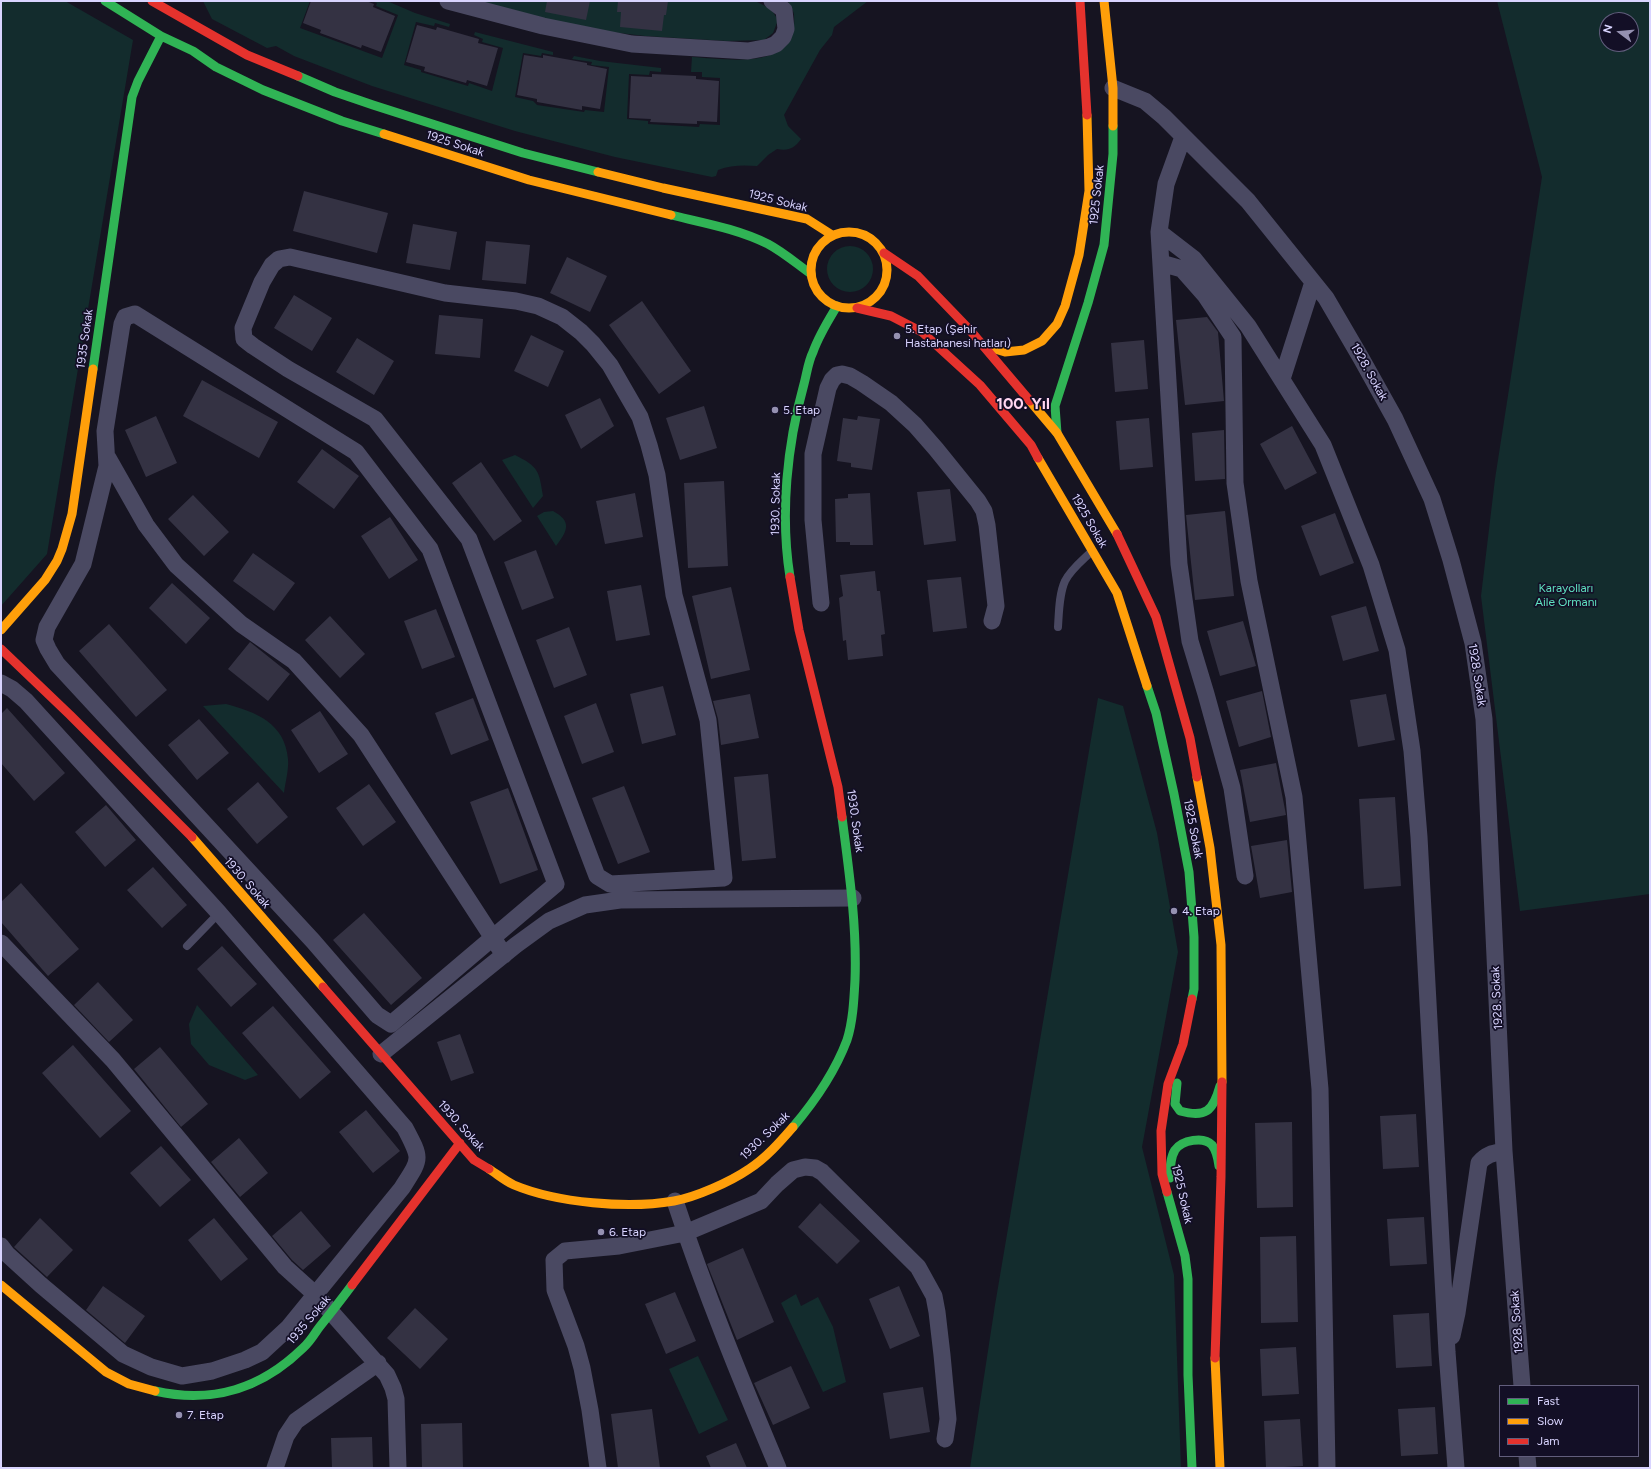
<!DOCTYPE html>
<meta charset="utf-8">
<style>
body{margin:0}
#map{position:relative;width:1651px;height:1469px;overflow:hidden;background:#161421;font-family:Figtree,sans-serif}
canvas{display:block}
.frame{position:absolute;inset:0;border:2px solid #d9d4ff;pointer-events:none}
.legend{position:absolute;left:1499px;top:1385px;width:140px;height:72px;box-sizing:border-box;background:#130f26;border:1px solid #625e7d;margin:0;padding:5px 7px;list-style:none;font-size:12px;color:#d9d4ff}
.legend li{display:flex;align-items:center;gap:8px;height:20px}
.legend b{width:20px;border:1px solid #625e7d}
.north{position:absolute;left:1599px;top:12px;width:40px;height:40px;box-sizing:border-box;background:#130f26;border:1px solid #625e7d;border-radius:50%;rotate:286deg;font-size:11px;font-weight:700;line-height:16px;text-align:center;color:#d9d4ff}
.north::after{content:'';display:block;margin:auto;width:14px;height:18px;background:#9591b1;clip-path:polygon(50% 0,100% 100%,50% 72%,0 100%)}
</style>
<div id="map">
<canvas width="1651" height="1469"></canvas>
<div class="frame"></div>
<ul class="legend">
<li><b style="height:5px;background:#30b455"></b>Fast</li>
<li><b style="height:5px;background:#ff9f0a"></b>Slow</li>
<li><b style="height:5px;background:#e5322d"></b>Jam</li>
</ul>
<div class="north">N</div>
</div>
<script>
const c = document.querySelector('canvas').getContext('2d');
c.lineJoin = 'round';
function fill(path, color) { c.fillStyle = color; c.fill(path, 'evenodd'); }
function trace(path, color, width, dash) { c.strokeStyle = color; c.lineWidth = width; c.lineCap = dash ? 'butt' : 'round'; c.setLineDash(dash || []); c.stroke(path); }
function label(font, color, halo, rows, align = 'center') {
  c.font = font + ' Figtree,sans-serif'; c.lineWidth = 3.5; c.setLineDash([]); c.textBaseline = 'middle'; c.strokeStyle = halo; c.fillStyle = color; for (const [text, x, y, turn = 0] of rows) {
    c.save(); c.translate(x, y); c.rotate((+turn || 0) * Math.PI / 180); c.textAlign = isNaN(turn) ? turn : align; if (halo) c.strokeText(text, 0, 0); c.fillText(text, 0, 0); c.restore();
  }
}
const green = new Path2D(`
 M1 1H65L133 40 47 554 1 606Z
 M203 1H310L300 28 382 58 398 15 376 6 377 3 371 1H387L415 13 450 24 449 27 435 23 434 26 416 22 404 65 421 70V72L468 86 469 83 492 91 503 48 482 42 483 39 474 35 475 32 553 52V55L542 53 541 56 523 53 515 97 533 101 537 105 584 112 585 110 604 112 609 67 591 65 592 62 572 59 574 56 600 61 661 68V72L650 71 649 75 629 74 627 119 648 121V124L699 127 700 124 720 125V78L702 77V72H691L692 57C728 59 799 72 794 15 794 10 789 6 788 1H868L834 27 832 35 820 50 784 115 788 126 801 139C794 149 788 151 777 149L768 155 757 166C743 165 731 165 718 170L716 176 712 177 615 157 515 131 372 86 294 56 276 46 267 48 212 19Z
 M475 1H755L771 9 778 20 773 33 764 40 727 41 645 36 586 29Z
 M1497 1H1650V894L1520 911 1481 596 1495 479 1542 177ZM1607 20H1631V44H1607Z
 M827 269a23 23 0 1 1 46 0a23 23 0 1 1-46 0Z
 M515 455C539 467 539 471 543 496L533 508 502 460Z
 M553 511C572 521 568 531 556 546L537 516 544 512Z
 M1098 698 1123 706 1157 833 1178 952 1142 1147 1174 1275 1181 1468H970L995 1305Z
 M226 704C256 712 285 723 288 759 289 770 285 783 284 793L203 706Z
 M197 1005 258 1075 245 1080 209 1065 191 1044 189 1024Z
 M796 1294 801 1306 818 1297 833 1327 846 1382 823 1392 781 1303Z
 M698 1356 728 1420 699 1434 669 1369Z`);
const building = new Path2D(`
 M311 1H366L374 4 373 7 395 16 381 52 362 45 361 48 320 33 321 30 303 23Z
 M547 1H590L586 20 545 12Z
 M618 1H668L666 15H664L662 31 620 27 621 12H617Z
 M417 25 436 30 437 27 479 39 478 43 498 48 487 86 467 80 466 83 424 71 425 67 406 62Z
 M524 55 543 58V55L587 63V65L607 69 600 109 582 106V110L537 102V99L517 95Z
 M652 74 696 76V79L719 81 717 122 697 121V124L650 122 651 119 629 118 631 76 652 77Z
 M304 191 388 213 377 253 293 231Z
 M413 224 457 232 450 270 406 263Z
 M486 241 530 245 526 284 482 280Z
 M567 257 607 276 590 312 550 293Z
 M294 295 332 318 312 351 274 328Z
 M642 301 691 371 659 394 609 325Z
 M439 315 483 319 480 358 435 354Z
 M1207 317 1218 332 1224 401 1185 405 1176 320Z
 M531 335 564 351 548 387 514 371Z
 M357 338 394 361 374 395 336 372Z
 M1144 340 1148 389 1115 392 1111 343Z
 M202 380 278 422 259 458 183 416Z
 M600 398 614 426 581 449 565 415Z
 M704 406 717 448 680 460 666 418Z
 M156 416 177 463 146 477 125 430Z
 M858 416 880 419 872 470 851 467V463L837 461 843 418 857 420Z
 M1149 418 1153 467 1120 470 1116 421Z
 M1292 426 1317 473 1285 490 1260 444Z
 M1224 430 1225 479 1195 481 1192 433Z
 M322 449 359 476 334 509 297 482Z
 M481 462 522 521 494 541 452 483Z
 M724 481 728 566 688 568 684 483Z
 M950 489 956 541 924 545 917 492Z
 M635 493 643 537 605 544 596 501Z
 M870 493 873 545H850V542H836L835 499 848 498V494Z
 M193 495 229 532 204 556 168 519Z
 M1225 511 1234 596 1195 600 1186 515Z
 M1335 513 1354 563 1320 576 1301 526Z
 M390 517 418 560 389 579 361 536Z
 M536 550 554 598 522 610 504 562Z
 M253 553 295 583 274 611 233 581Z
 M875 571 877 591H880L885 634 881 635 883 656 848 660 846 640 843 641 839 598 843 596 840 575Z
 M961 577 967 628 933 632 927 580Z
 M172 583 210 618 186 644 149 608Z
 M641 585 650 635 616 641 607 591Z
 M731 587 750 670 711 679 692 596Z
 M1366 606 1379 651 1343 661 1331 616Z
 M436 609 455 657 422 669 404 621Z
 M330 616 365 654 340 678 305 640Z
 M1243 621 1256 666 1220 676 1207 631Z
 M109 624 167 690 136 717 79 651Z
 M569 627 587 675 554 688 536 640Z
 M250 642 290 674 268 701 228 669Z
 M663 686 676 735 642 744 630 694Z
 M1262 691 1271 737 1239 747 1226 701Z
 M750 694 759 738 721 745 718 719 713 701Z
 M1386 694 1395 740 1358 747 1350 700Z
 M473 698 489 740 451 755 435 713Z
 M596 703 614 752 582 764 564 716Z
 M7 708 65 773 34 801 1 763V714Z
 M320 711 348 754 319 773 291 730Z
 M199 719 229 753 197 780 168 745Z
 M1276 763 1286 815 1250 822 1240 770Z
 M768 774 776 858 742 861 734 777Z
 M258 782 288 817 257 844 227 809Z
 M369 784 396 822 363 846 336 808Z
 M624 786 650 852 618 864 592 798Z
 M508 788 538 870 500 884 470 802Z
 M1395 797 1401 886 1364 889 1359 799Z
 M106 805 136 840 105 867 75 832Z
 M1287 840 1292 892 1260 898 1251 846Z
 M153 867 187 905 162 928 127 890Z
 M21 883 79 949 48 976 1 922V902Z
 M364 913 422 978 391 1005 333 940Z
 M222 946 257 984 231 1007 197 969Z
 M98 982 133 1020 109 1042 74 1005Z
 M273 1006 331 1072 300 1099 242 1033Z
 M460 1034 474 1073 451 1081 437 1042Z
 M73 1045 131 1111 100 1138 42 1073Z
 M160 1047 208 1104 181 1127 134 1069Z
 M366 1110 400 1151 373 1173 339 1132Z
 M1416 1114 1419 1167 1383 1169 1380 1116Z
 M1292 1122 1293 1207 1257 1208 1255 1123Z
 M239 1138 268 1173 240 1197 211 1162Z
 M161 1146 191 1180 160 1207 130 1173Z
 M820 1203 860 1241 837 1264 798 1227Z
 M301 1211 331 1246 303 1270 292 1260 272 1236Z
 M1424 1217 1427 1264 1390 1266 1387 1219Z
 M40 1218 73 1250 47 1277 14 1247Z
 M214 1218 248 1259 221 1281 188 1240Z
 M1296 1236 1298 1322 1261 1323 1260 1237Z
 M743 1248 774 1322 737 1340 707 1264Z
 M103 1286 145 1316 125 1343 86 1310Z
 M899 1286 920 1336 890 1349 869 1299Z
 M675 1292 696 1341 666 1354 645 1304Z
 M415 1308 448 1339 420 1369 387 1338Z
 M1429 1313 1432 1366 1396 1368 1393 1315Z
 M1296 1347 1299 1394 1262 1396 1260 1349Z
 M791 1366 810 1408 773 1425 754 1383Z
 M923 1387 930 1432 890 1439 883 1393Z
 M1435 1407 1438 1454 1401 1456 1398 1409Z
 M652 1409 660 1468H618L611 1414Z
 M1300 1419 1303 1466 1266 1468 1264 1421Z
 M462 1423 463 1468H422L421 1424Z
 M372 1437 373 1468H332L331 1438Z
 M736 1443 747 1468H711L706 1456Z`);
const lane = new Path2D(`
 M1058 627C1059 612 1059 594 1065 581 1071 569 1083 560 1092 551
 M187 946 219 913`);
const street = new Path2D(`
 M448 1 543 26 632 44 748 51 769 47 776 44 783 37 786 29 784 10 772 1
 M1113 88 1145 101 1164 117 1248 201 1326 298 1361 358 1395 419 1432 499 1451 560 1473 643 1484 719 1504 1151 1522 1386
 M1183 137 1166 184 1159 232 1179 564 1190 641 1206 694 1232 788 1245 876
 M1159 232 1194 259 1248 326 1323 445 1371 565 1397 650 1412 751 1419 837 1447 1352 1456 1468
 M290 257 445 293 516 301 538 306 562 317 581 332 593 344 610 365 640 417 649 445 657 475 674 595 708 720 724 878 610 884 597 876 469 539 375 419 288 369 253 346 244 339 243 328 262 282 272 265 279 259Z
 M1161 263 1182 269 1205 295 1233 337 1235 483 1249 581 1294 797 1320 1089 1327 1468
 M135 314 356 452 430 549 556 884 391 1024 377 1015 313 941 57 664 48 649 44 640 47 627 83 564 107 466 105 431 122 324 125 317Z
 M1282 379 1313 282
 M108 458 146 525 176 565 241 624 294 661 361 735 504 955
 M821 603 813 520V454L828 388 832 380 837 375 842 374 850 376 862 383 891 403 915 425 936 449 978 501 984 511 987 525 996 606 992 621
 M1 683 12 689 26 701 219 913 405 1128C422 1160 421 1158 402 1188L288 1328 262 1352 245 1360 212 1371 182 1376 151 1367 123 1354 41 1285 7 1254 1 1246
 M1 943 113 1060 285 1267 316 1295 387 1375 393 1388 396 1399 398 1468
 M381 1054 516 945 549 921 585 905 620 900 853 898
 M675 1201C705 1292 741 1380 778 1468
 M1452 1336 1457 1313 1479 1163C1486 1154 1494 1153 1504 1151
 M1527 1456 1528 1468
 M275 1468 286 1436 296 1421 378 1363
 M598 1468 590 1410 582 1368 576 1346 555 1290 554 1260 565 1251 619 1246 685 1233 761 1201 777 1184 793 1170 805 1167 815 1168 822 1172 918 1267 934 1296 937 1312 942 1355 948 1419 945 1439`);
const fast = new Path2D(`
 M105 1 161 36 193 51 216 67 263 90 342 121 384 134
 M298 76 335 92 373 105 523 153 598 172
 M671 215C704 223 738 229 768 244 783 252 797 264 811 274
 M93 369 132 97 138 81 161 36
 M1057 433 1055 406 1088 303 1104 245 1113 154V126
 M790 577C780 514 787 445 804 384 807 373 808 362 813 352 819 335 828 321 837 306
 M1147 686 1156 713 1174 794 1189 872 1194 937V989L1192 999
 M1177 1083 1175 1104 1180 1111C1206 1118 1213 1111 1220 1086
 M793 1127C815 1101 835 1072 847 1040 853 1021 854 999 855 980 857 925 849 871 842 817
 M1170 1178C1170 1169 1170 1158 1175 1150 1182 1140 1204 1136 1212 1145 1217 1151 1218 1159 1219 1166
 M1167 1192 1185 1256 1188 1279V1375L1192 1468
 M155 1391C213 1404 261 1389 303 1348 309 1343 314 1335 318 1329 329 1315 341 1300 352 1285`);
const slow = new Path2D(`
 M1104 1 1113 88V126
 M384 134 529 180 671 215
 M598 172 663 188 807 219 832 235
 M811 270a38 38 0 1 1 76 0a38 38 0 1 1-76 0Z
 M985 346 1005 352 1024 350 1042 341 1057 324 1065 306 1079 255 1089 191 1087 115
 M1030 401 1057 433 1117 534
 M1038 458 1117 593 1147 686
 M1 630 45 580 57 561 62 549 72 514 93 369
 M1197 777 1210 848 1221 945 1222 1082
 M192 837 323 987
 M489 1169C497 1174 505 1181 514 1185 557 1203 628 1209 674 1201 696 1197 730 1182 749 1169 766 1158 780 1142 793 1127
 M1 1285 106 1372 129 1384 155 1391
 M1215 1358 1220 1468`);
const jam = new Path2D(`
 M152 1 247 55 298 76
 M1080 1 1087 115
 M884 253 918 276 969 329 1030 401
 M857 308 891 316 922 332 980 385 1031 445 1038 458
 M1117 534 1156 617 1190 738 1197 777
 M790 577 799 630 838 787 842 817
 M1 649 70 715 192 837
 M323 987 474 1160 489 1169
 M1167 1192 1162 1174 1161 1131 1168 1084 1183 1044 1192 999
 M352 1285 460 1143
 M1215 1358 1221 1177 1222 1082`);
const markers = [
 [897,336,4,"#9591b1"],
 [775,410,4,"#9591b1"],
 [1174,911,4,"#9591b1"],
 [601,1232,4,"#9591b1"],
 [179,1415,4,"#9591b1"]
];
const streetNames = [
 ["1925 Sokak",455,144,18],
 ["1925 Sokak",1097,195,-84],
 ["1925 Sokak",778,201,14],
 ["1935 Sokak",85,339,-82],
 ["1928. Sokak",1369,372,61],
 ["1930. Sokak",776,504,-89],
 ["1925 Sokak",1089,521,60],
 ["1928. Sokak",1477,675,81],
 ["1930. Sokak",855,821,82],
 ["1925 Sokak",1193,829,79],
 ["1930. Sokak",247,883,49],
 ["1928. Sokak",1497,998,-93],
 ["1930. Sokak",461,1126,48],
 ["1930. Sokak",765,1136,-44],
 ["1925 Sokak",1182,1194,77],
 ["1935 Sokak",309,1320,-50],
 ["1928. Sokak",1517,1322,-94]
];
const poiNames = [
 ["5. Etap (Şehir",905,329],
 ["Hastahanesi hatları)",905,343],
 ["5. Etap",783,410],
 ["4. Etap",1182,911],
 ["6. Etap",609,1232],
 ["7. Etap",187,1415]
];
const parkNames = [
 ["Karayolları",1566,588],
 ["Aile Ormanı",1566,602]
];
const districtNames = [
 ["100. Yıl",1023,404]
];
fill(green, '#132c2d');
fill(building, '#343243');
trace(lane, '#4a4962', 8);
trace(street, '#4a4962', 17);
trace(fast, '#30b455', 9);
trace(slow, '#ff9f0a', 9);
trace(jam, '#e5322d', 9);
for (const [x, y, r, color] of markers) { const dot = new Path2D(); dot.arc(x, y, r, 0, 2 * Math.PI); c.fillStyle = color; c.fill(dot); trace(dot, '#130f26', 1.5); }
label('12px', '#d9d4ff', '#130f26', streetNames);
label('12px', '#d9d4ff', '#130f26', poiNames, 'left');
label('12px', '#5fe0c0', '#130f26', parkNames);
label('bold 16px', '#ffd6f0', '#130f26', districtNames);
</script>
